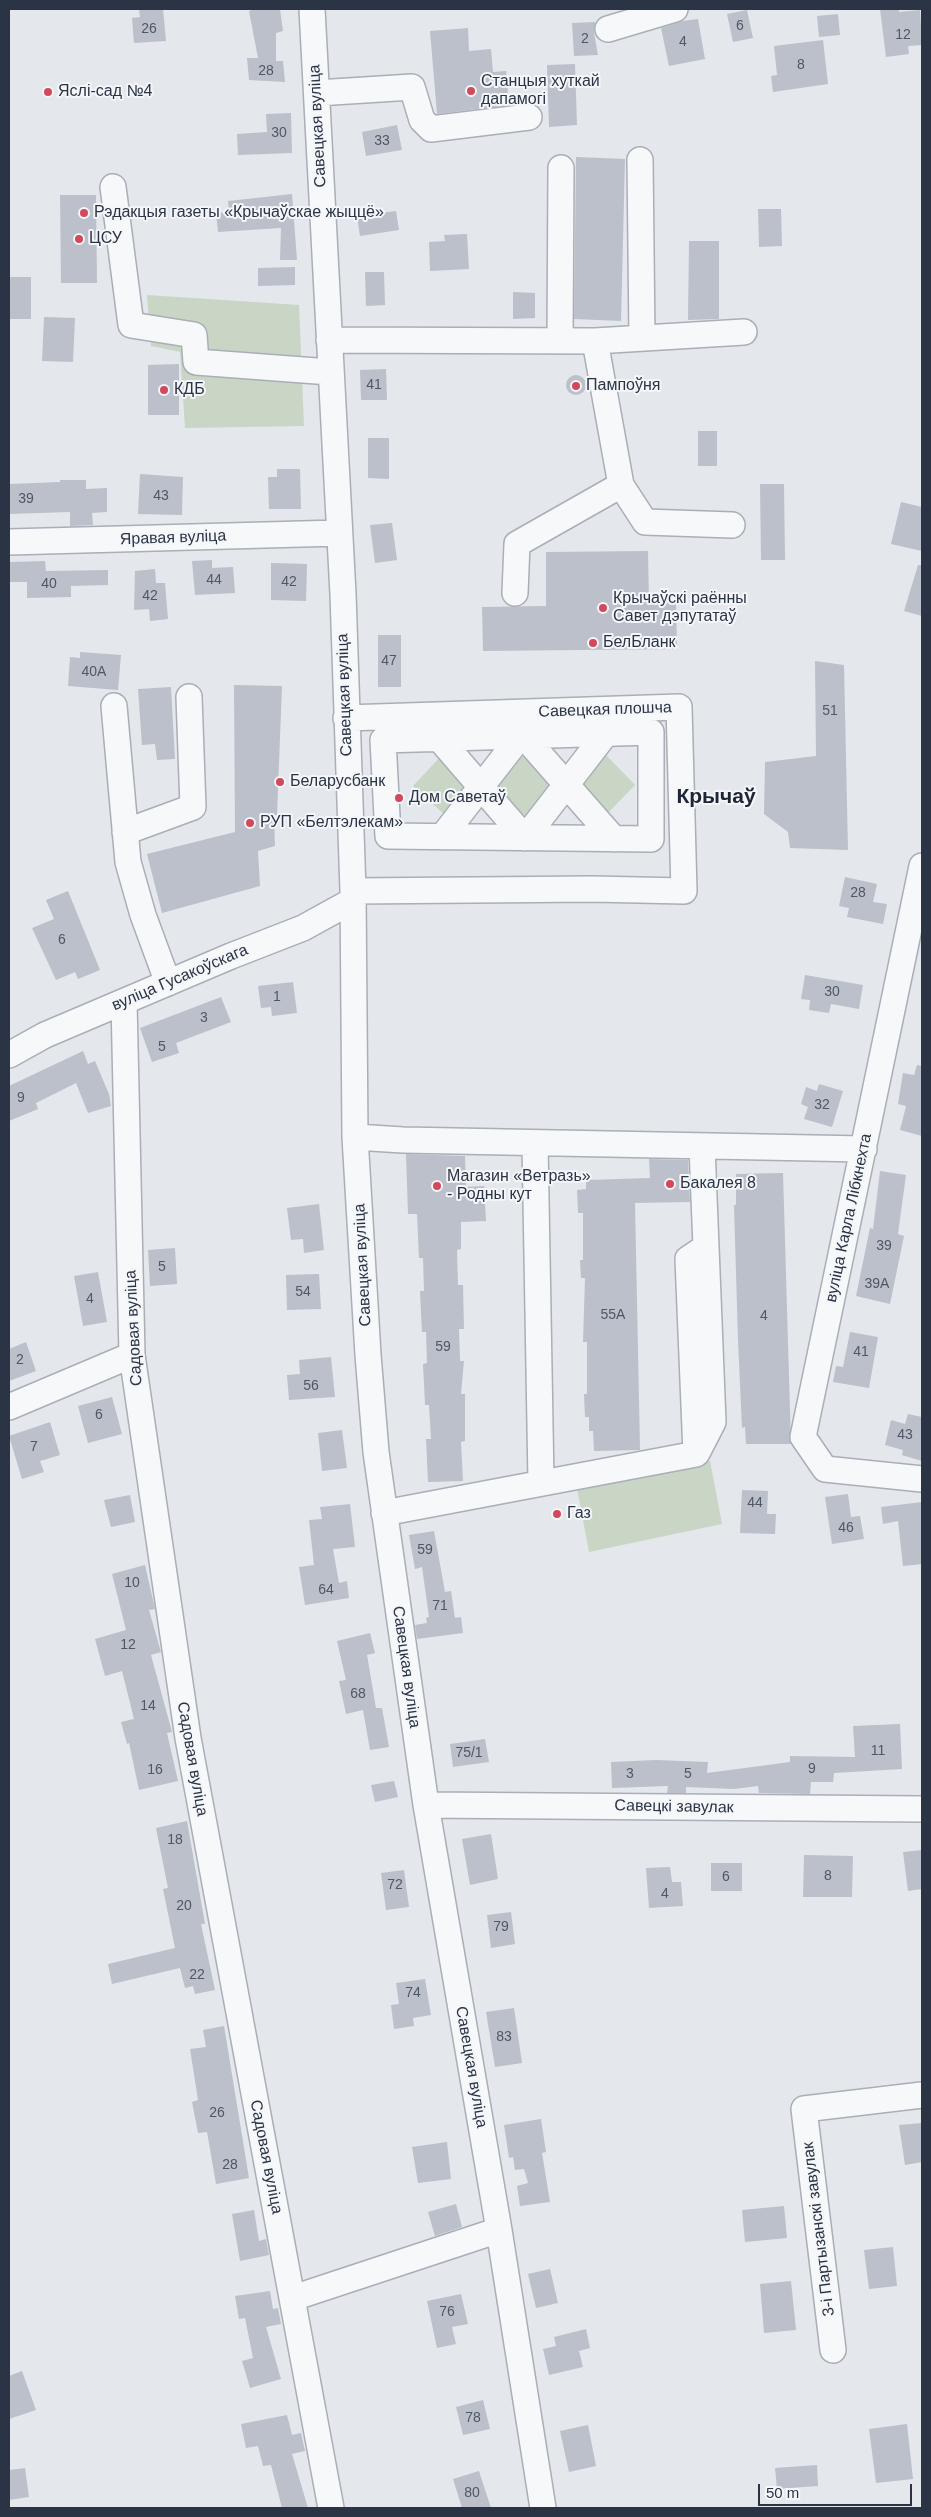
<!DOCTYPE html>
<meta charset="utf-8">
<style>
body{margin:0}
#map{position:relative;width:931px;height:2517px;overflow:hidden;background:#e4e7ec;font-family:Helvetica,sans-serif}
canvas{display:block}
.frame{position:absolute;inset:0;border:10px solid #2b3445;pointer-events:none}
.scale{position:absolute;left:758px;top:2484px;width:154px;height:22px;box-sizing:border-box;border:2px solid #2b3445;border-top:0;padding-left:6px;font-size:15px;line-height:18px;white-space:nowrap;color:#2b3445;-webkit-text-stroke:4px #f4f6f9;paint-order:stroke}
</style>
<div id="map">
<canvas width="931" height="2517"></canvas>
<div class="frame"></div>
<div class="scale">50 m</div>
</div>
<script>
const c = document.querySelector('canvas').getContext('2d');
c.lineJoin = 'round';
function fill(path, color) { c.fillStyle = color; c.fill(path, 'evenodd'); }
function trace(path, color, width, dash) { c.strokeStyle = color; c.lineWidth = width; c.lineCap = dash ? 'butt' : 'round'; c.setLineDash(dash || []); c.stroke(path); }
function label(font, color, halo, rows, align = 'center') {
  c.font = font + ' Helvetica,sans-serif'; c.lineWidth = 4; c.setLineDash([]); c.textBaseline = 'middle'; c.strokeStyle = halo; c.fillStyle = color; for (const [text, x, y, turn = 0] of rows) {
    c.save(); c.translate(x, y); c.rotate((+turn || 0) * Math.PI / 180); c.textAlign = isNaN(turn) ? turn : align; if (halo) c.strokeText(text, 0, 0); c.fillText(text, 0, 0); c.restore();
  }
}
const green = new Path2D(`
 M147 295 299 305 304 426 185 428 180 352 151 346Z
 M605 754 635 785 605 816 574 785Z
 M442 755 474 784 445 815 413 786Z
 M523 756 554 786 525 816 494 786Z
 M710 1461 722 1524 589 1552 577 1488Z`);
const building = new Path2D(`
 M139 9H163L166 41 134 43 132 18 140 17Z
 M255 9H280L283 31 276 33V61H283L285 82 249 80 247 58H258L249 11Z
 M880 9H899V12L920 10 922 45 908 46 909 54 886 57Z
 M747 10 753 38 733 42 727 14Z
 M838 14 840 35 819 37 817 16Z
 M698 19 705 59 669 66 661 28 683 21Z
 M595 22 594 33 598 55 574 56 572 23Z
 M468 28 469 51 491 49 493 72 506 71 509 105 437 114 430 31Z
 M823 40 828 84 773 92 771 76 777 75 774 46Z
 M575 64 577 125 549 127 547 65Z
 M291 113 292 153 238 155 237 134 267 132 266 114Z
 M397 125 402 150 366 156 362 132Z
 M576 157 625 159 621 321 574 319Z
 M292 194 297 260H280L281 228 218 232 216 213 229 212 228 201Z
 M60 195H96L97 283H61Z
 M758 209H781L782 246 759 247Z
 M396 211 399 230 360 236 357 216Z
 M467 234 469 269 430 271 429 242 445 241 444 235Z
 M689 241H719V319L688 320Z
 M295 267V285L258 286V268Z
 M365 272H384L385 305 366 306Z
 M9 277H31V319H9Z
 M513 292 535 293V318L513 319Z
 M44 317 75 318 73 362 42 361Z
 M179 364V415H148V365Z
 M386 369 387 400H361L360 370Z
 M566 385a10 10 0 1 1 20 0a10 10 0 1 1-20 0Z
 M698 431H717V466H698Z
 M368 438H389V479L368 478Z
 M277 469H300L301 509H269L268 477H277Z
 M140 474 183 477 182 515 138 514Z
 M60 480H86V489L107 488V512L92 513 93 525 70 526V512L9 514V484L60 482Z
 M760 484H784L785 560H761Z
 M901 502 922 507V551L891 544Z
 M392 523 397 560 375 563 370 525Z
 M648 551 649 603 676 602 677 649 483 651 482 607 546 606V552Z
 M212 560V568L233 567 235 593 195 595 192 561Z
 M45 561 46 571 108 570V585L71 586V597L27 598V582H9V562Z
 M271 563 307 564 306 601 271 600Z
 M918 565H922V616L904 611Z
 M155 569 156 583H165L168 619 150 621 149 609 134 610 135 571Z
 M378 635H401V687H378Z
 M80 652 121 655 118 690 68 686 70 657 80 658Z
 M815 661 844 665 848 850 790 848 788 832 764 814 765 762 816 756Z
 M234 685 282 686 277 815H274L275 846 258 851 260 886 162 913 147 854 235 832Z
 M171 687 175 759 157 760 155 744 142 745 138 689Z
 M845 877 877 884 873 902 887 904 883 924 847 917 849 908 839 906Z
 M68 891 100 970 78 979 75 972 56 980 32 928 54 919 46 900Z
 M805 975 863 985 859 1009 831 1004 829 1013 809 1010 810 1000 801 999Z
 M293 982 297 1013 272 1016 271 1007 261 1008 258 986Z
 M221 997 231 1022 176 1043 179 1053 152 1062 140 1028Z
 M83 1051 88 1064 95 1061 109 1094 111 1106 88 1113 76 1083 36 1103 38 1109 9 1121V1086Z
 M917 1065 922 1066V1136L900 1130 906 1106 898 1104 903 1073 914 1075Z
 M819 1084 843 1091 832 1127 804 1119 808 1107 801 1104 806 1087 817 1091Z
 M406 1154 465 1156 466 1187 484 1186 486 1221 461 1222V1249L457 1250 458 1285H463L464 1329H459L460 1361H464L461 1394H465V1441L461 1442 463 1481 428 1482 426 1439H431L429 1405H425L423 1364 427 1363 426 1332H422L420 1291H424L423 1258H419L417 1214H408Z
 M649 1159 688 1160 690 1202 635 1203 640 1450 594 1451 593 1431H589V1417H585L584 1394H587V1342H583L585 1278H581L580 1260H583V1213H578L577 1190 586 1189V1180L650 1178Z
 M880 1171 906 1175 898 1234 904 1236 890 1304 856 1296 870 1228 873 1229Z
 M783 1173 791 1444H746L745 1427 742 1428 738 1340 734 1205H736V1174Z
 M319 1204 324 1250 304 1253 303 1239 291 1240 287 1208Z
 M175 1248 177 1284 150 1286 148 1250Z
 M98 1272 107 1322 83 1326 74 1276Z
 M319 1274 321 1309 287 1310 286 1275Z
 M850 1332 878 1337 869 1388 833 1382 836 1366 843 1367Z
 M26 1342 36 1371 9 1381V1349Z
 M331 1357 335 1397 289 1400 287 1375 300 1374 299 1360Z
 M112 1397 122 1434 88 1443 78 1406Z
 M908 1414 922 1417V1461L902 1455 903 1450 885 1445 891 1420 905 1424Z
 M50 1422 60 1455 40 1461 44 1472 22 1479 9 1436Z
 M342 1430 347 1468 322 1471 318 1433Z
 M742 1490 768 1491 767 1514H776L775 1534 740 1533Z
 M848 1494 851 1517 860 1516 864 1539 832 1544 825 1497Z
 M130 1495 135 1522 111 1527 104 1500Z
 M922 1502V1564L903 1566 898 1521 883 1524 881 1507Z
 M350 1504 355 1547 333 1549 339 1583 347 1581 349 1598 305 1605 299 1567 314 1565 309 1520 322 1519 320 1507Z
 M434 1531 445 1592 451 1591 455 1618 461 1617 463 1633 417 1639 415 1625 427 1623 426 1618 429 1617 422 1567 415 1569 409 1535Z
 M145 1565 155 1609 149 1610 161 1652 151 1655 172 1732 167 1733 178 1781 139 1790 129 1743 127 1744 121 1722 134 1719 122 1671 105 1676 95 1639 126 1630 112 1574Z
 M370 1633 375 1653 367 1655 376 1708H382L389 1747 370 1750 363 1710 346 1714 339 1681 346 1680 337 1641Z
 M900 1724 902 1769 834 1773 833 1782H811L810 1794 759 1793 758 1786 734 1789 686 1787V1793H667L668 1786 612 1788 611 1762 656 1760 708 1762 707 1773 790 1762V1756L855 1757 853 1726Z
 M485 1739 489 1762 453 1767 450 1744Z
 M394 1781 398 1797 375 1802 371 1785Z
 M187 1821 205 1924H201L215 1990 195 1994 193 1986 185 1988 180 1968 112 1984 108 1964 175 1948 163 1889 168 1888 156 1828Z
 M491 1834 498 1879 470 1885 462 1839Z
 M922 1850V1889L908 1891 903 1852Z
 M804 1855 853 1856 852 1897H803Z
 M711 1863H742V1891H711Z
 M670 1867 672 1882H681L683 1906 649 1908 646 1868Z
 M404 1870 409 1907 386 1910 381 1873Z
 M511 1912 515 1944 491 1948 487 1915Z
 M425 1979 431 2015 413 2018 414 2026 394 2029 391 2005 399 2004 396 1983Z
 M514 2008 522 2063 495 2067 486 2012Z
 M224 2026 249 2178 216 2184 207 2132 198 2133 192 2102 198 2100 190 2049 206 2047 203 2030Z
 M541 2119 546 2152 542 2153 550 2202 520 2206 517 2186 528 2183 524 2169 515 2170 513 2157 509 2158 504 2125Z
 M922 2123V2162L905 2165 899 2125Z
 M447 2142 451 2179 418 2183 412 2147Z
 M456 2204 462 2227 435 2236 428 2212Z
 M784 2206 787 2238 745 2242 742 2210Z
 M254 2210 259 2241 266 2239 269 2255 240 2261 232 2214Z
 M893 2247 897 2286 869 2289 864 2250Z
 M550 2269 558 2303 536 2308 528 2274Z
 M791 2281 796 2330 764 2333 760 2284Z
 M270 2291 273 2309 278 2308 281 2324 266 2327 281 2379 250 2388 242 2361 253 2358 245 2318 239 2319 235 2296Z
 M461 2294 468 2324 452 2327 456 2344 437 2348 427 2301Z
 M586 2329 590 2348 579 2351 583 2367 549 2375 543 2349 556 2346 554 2337Z
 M22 2371 36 2410 9 2419V2376Z
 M483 2400 490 2429 463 2435 456 2407Z
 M287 2415 292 2435 301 2433 305 2451 292 2454 308 2508H282L271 2465 263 2466 258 2446 246 2448 241 2424Z
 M907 2424 913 2479 876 2483 869 2429Z
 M588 2425 596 2466 569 2472 560 2431Z
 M817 2465 818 2486 777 2489 775 2468Z
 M25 2468 29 2497 9 2500V2470Z
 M479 2471 491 2508H462L453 2479Z`);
const minor = new Path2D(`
 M312 9 343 594 353 891 355 1137 368 1355 376 1452 426 1805 499 2230 543 2508
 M608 29 675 9
 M317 93 412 87 422 120 431 129 529 117
 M640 160 642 338
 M113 187 131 325 194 335 196 362 330 372
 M329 340 595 341 744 332
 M560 341 561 168
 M595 341 621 485 645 522 732 525
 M9 542 338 533
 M515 593 517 544 621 485
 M114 706 128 862 143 915 168 983
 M346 718 679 707 684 891 593 889 353 891
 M651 732V839L388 836 383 740Z
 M438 737 525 838 607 732
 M125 832 193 807 189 697
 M442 837 522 734 614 839
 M922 866 803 1437 825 1469 922 1479
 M124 1002 132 1355 188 1738 331 2508
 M9 1055 45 1035 231 956 303 928 352 901
 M355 1137 403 1140 864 1149
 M535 1143 541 1482
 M9 1407 132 1355
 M697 1453 713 1422 706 1247
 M384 1513 696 1454 688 1259 706 1247 702 1147
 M426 1805 922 1809
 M293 2298 499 2230
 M833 2350 804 2109 922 2095`);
const markers = [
 [471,91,5,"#d1495b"],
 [48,92,5,"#d1495b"],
 [84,213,5,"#d1495b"],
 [79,239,5,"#d1495b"],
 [576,386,5,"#d1495b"],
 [164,390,5,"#d1495b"],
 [603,608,5,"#d1495b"],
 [593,643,5,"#d1495b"],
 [280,782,5,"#d1495b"],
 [399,798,5,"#d1495b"],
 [250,823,5,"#d1495b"],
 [670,1184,5,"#d1495b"],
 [437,1186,5,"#d1495b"],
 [557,1514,5,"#d1495b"]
];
const numberNames = [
 ["6",740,26],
 ["26",149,29],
 ["12",903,35],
 ["2",585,39],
 ["4",683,42],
 ["8",801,65],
 ["28",266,71],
 ["30",279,133],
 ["33",382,141],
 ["41",374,385],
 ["43",161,496],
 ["39",26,499],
 ["44",214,580],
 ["42",289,582],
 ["40",49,584],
 ["42",150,596],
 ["47",389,661],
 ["40А",94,672],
 ["51",830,711],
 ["28",858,893],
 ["6",62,940],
 ["30",832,992],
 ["1",277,997],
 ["3",204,1018],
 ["5",162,1047],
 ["9",21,1098],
 ["32",822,1105],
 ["39",884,1246],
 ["5",162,1267],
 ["39А",877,1284],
 ["54",303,1292],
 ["4",90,1299],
 ["55А",613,1315],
 ["4",764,1316],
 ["59",443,1347],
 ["41",861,1352],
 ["2",20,1360],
 ["56",311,1386],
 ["6",99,1415],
 ["43",905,1435],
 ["7",34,1447],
 ["44",755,1503],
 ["46",846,1528],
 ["59",425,1550],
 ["10",132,1583],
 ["64",326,1590],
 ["71",440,1606],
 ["12",128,1645],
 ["68",358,1694],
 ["14",148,1706],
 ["11",878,1751],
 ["75/1",469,1753],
 ["9",812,1769],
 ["16",155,1770],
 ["3",630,1774],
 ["5",688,1774],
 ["18",175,1840],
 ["8",828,1876],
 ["6",726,1877],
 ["72",395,1885],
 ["4",665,1894],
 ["20",184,1906],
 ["79",501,1927],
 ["22",197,1975],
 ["74",413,1993],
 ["83",504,2037],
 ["26",217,2113],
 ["28",230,2165],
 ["76",447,2312],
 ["78",473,2418],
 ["80",472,2493]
];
const poiNames = [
 ["Станцыя хуткай",481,82],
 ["дапамогі",481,100],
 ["Яслі-сад №4",58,92],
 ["Рэдакцыя газеты «Крычаўскае жыццё»",94,213],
 ["ЦСУ",89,239],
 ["Пампоўня",586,386],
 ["КДБ",174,390],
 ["Крычаўскі раённы",613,599],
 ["Савет дэпутатаў",613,617],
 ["БелБланк",603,643],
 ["Беларусбанк",290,782],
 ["Дом Саветаў",409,798],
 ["РУП «Белтэлекам»",260,823],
 ["Магазин «Ветразь»",447,1177],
 ["- Родны кут",447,1195],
 ["Бакалея 8",680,1184],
 ["Газ",567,1514]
];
const streetNames = [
 ["Савецкая вуліца",318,126,-93],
 ["Яравая вуліца",173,538,-2],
 ["Савецкая вуліца",345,695,-92],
 ["Савецкая плошча",605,710,-2],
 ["вуліца Гусакоўскага",180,978,-23],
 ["вуліца Карла Лібкнехта",849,1218,-78],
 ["Савецкая вуліца",363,1265,-93],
 ["Садовая вуліца",134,1328,-93],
 ["Савецкая вуліца",406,1667,82],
 ["Садовая вуліца",192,1759,80],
 ["Савецкі завулак",674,1807,1],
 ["Савецкая вуліца",471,2067,80],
 ["Садовая вуліца",266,2157,79],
 ["3-і Партызанскі завулак",819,2229,-97]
];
const districtNames = [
 ["Крычаў",716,797]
];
fill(green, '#c9d6c5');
fill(building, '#bbc0ca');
trace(minor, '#a9aeb7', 28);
trace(minor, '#f7f8fa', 25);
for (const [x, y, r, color] of markers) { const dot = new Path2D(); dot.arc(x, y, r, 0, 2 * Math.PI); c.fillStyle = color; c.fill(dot); trace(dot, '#f4f6f9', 2); }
label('14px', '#4f5766', null, numberNames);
label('16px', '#2b3445', '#f4f6f9', poiNames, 'left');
label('16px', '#2b3445', '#f4f6f9', streetNames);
label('bold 21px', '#1d2536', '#f4f6f9', districtNames);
</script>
